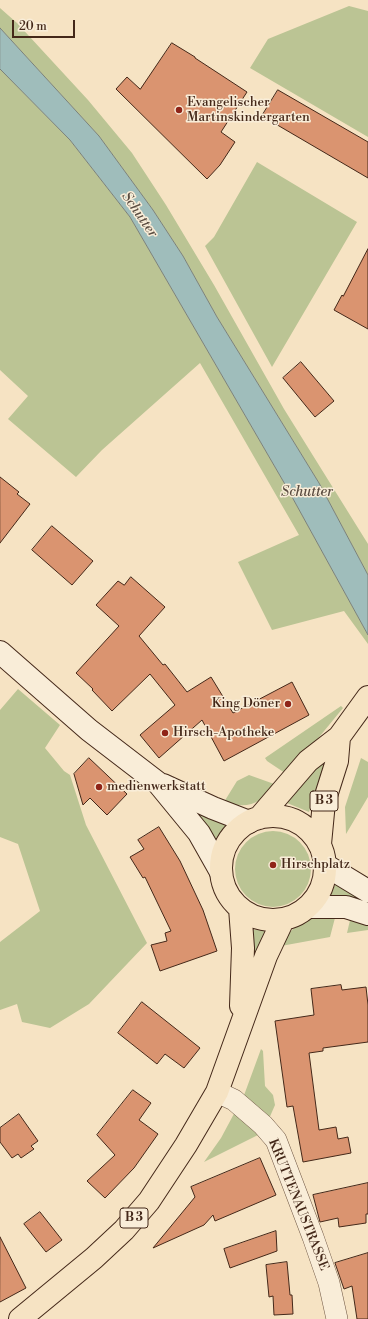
<!DOCTYPE html>
<meta charset="utf-8">
<style>
body{margin:0}
#map{position:relative;width:368px;height:1319px;overflow:hidden;background:#f6e3c3;font-family:"Libre Bodoni",serif}
canvas{display:block}
.scale{position:absolute;left:12px;top:20px;width:63px;height:18px;box-sizing:border-box;border:2px solid #442819;border-top:0;padding-left:5px;font-size:12px;line-height:14px;white-space:nowrap;color:#442819;-webkit-text-stroke:3px #f9edd8;paint-order:stroke}
</style>
<div id="map">
<canvas width="368" height="1319"></canvas>
<div class="scale">20 m</div>
</div>
<script>
const c = document.querySelector('canvas').getContext('2d');
c.lineJoin = 'round';
function fill(path, color) { c.fillStyle = color; c.fill(path, 'evenodd'); }
function trace(path, color, width, dash) { c.strokeStyle = color; c.lineWidth = width; c.lineCap = dash ? 'butt' : 'round'; c.setLineDash(dash || []); c.stroke(path); }
function label(font, color, halo, rows, align = 'center') {
  c.font = font + ' "Libre Bodoni",serif'; c.lineWidth = 3; c.setLineDash([]); c.textBaseline = 'middle'; c.strokeStyle = halo; c.fillStyle = color; for (const [text, x, y, turn = 0] of rows) {
    c.save(); c.translate(x, y); c.rotate((+turn || 0) * Math.PI / 180); c.textAlign = isNaN(turn) ? turn : align; if (halo) c.strokeText(text, 0, 0); c.fillText(text, 0, 0); c.restore();
  }
}
const green = new Path2D(`
 M349 6 368 11V137L250 68 268 39Z
 M0 8 17 23 88 100 132 153 166 205 214 285 284 409 368 544V575L319 483 217 317 183 256 153 210 99 136 0 28Z
 M0 69 70 140 130 217 286 486 368 635V644L344 611 272 630 238 562 299 535 200 363 102 450 76 477 8 419 28 396 0 370Z
 M257 162 357 222 272 367 205 246 214 237Z
 M18 689 60 725 45 748 64 771 70 775 86 825 147 943 89 1004 50 1028 22 1022 17 1004 0 1010V942L40 911 18 844 0 837V710Z
 M341 706 343 708 288 775 267 761 265 758Z
 M329 752 309 812 287 803Z
 M361 758 368 762V797L346 834 345 807Z
 M249 775 277 785C260 803 249 810 224 802L237 781Z
 M190 807 229 822 215 839Z
 M235 869a38 38 0 1 1 76 0a38 38 0 1 1-76 0Z
 M337 879 368 897V903L331 895Z
 M336 914 330 937 281 946C288 931 303 917 320 915 325 914 331 915 336 914Z
 M351 916 368 921V930L347 933Z
 M250 929 265 931 252 974Z
 M261 1049 263 1051 265 1086 273 1095 275 1105 268 1121 243 1098Z
 M236 1110 260 1134 204 1162 221 1138Z`);
const water = new Path2D(`
 M0 28 99 136 153 210 183 256 217 317 319 483 368 575V635L286 486 130 217 70 140 0 69Z`);
const building = new Path2D(`
 M172 43 195 57V58L247 92 221 132 235 142 220 165 207 179 116 89 127 77 140 89Z
 M278 90 368 142V178L262 116Z
 M368 249V329L334 310 342 295 343 296Z
 M301 362 334 401 315 417 283 378Z
 M0 477 19 492 17 494 30 504 0 543Z
 M52 526 93 561 72 585 32 550Z
 M131 577 165 607 139 636 163 665 165 664 187 692 211 677 233 713 292 682 309 715 224 761 202 720 159 758 140 735 175 705 150 674 112 711 92 690 93 689 76 673 119 626 96 605 118 581 124 585Z
 M89 758 127 794 107 815 90 798 83 805 74 774Z
 M159 827 180 861 203 910 217 951 160 971 151 945 167 941 165 933 171 931 145 877 143 878 130 857 144 849 138 840Z
 M341 985 342 990 366 987 368 1005V1042L323 1048V1051L309 1053 319 1130 336 1127 338 1139 348 1137 351 1153 303 1162 293 1106 287 1107 275 1021 314 1015 311 989Z
 M142 1002 200 1048 184 1068 165 1054 157 1064 118 1033Z
 M133 1090 151 1103 139 1120 158 1134 134 1168 105 1198 87 1181 115 1155 97 1135Z
 M19 1114 38 1141 31 1146 34 1149 21 1158 18 1154 12 1158 0 1142V1128Z
 M260 1158 276 1195 215 1221 213 1215 204 1225 153 1248 195 1197 191 1187Z
 M368 1183V1214H366V1223L339 1227 338 1218 320 1222 313 1195Z
 M40 1212 62 1240 46 1252 24 1224Z
 M276 1231 277 1251 230 1268 224 1249Z
 M0 1237 26 1288 0 1302Z
 M368 1253V1319H357L352 1286 344 1289 335 1263Z
 M287 1262 290 1295H292L293 1314 274 1315 273 1296 269 1297 266 1265Z`);
const street = new Path2D(`
 M217 1092 234 1100 263 1125 276 1140 313 1237 329 1283 337 1319`);
const secondary = new Path2D(`
 M0 652 89 730 158 783 199 833 221 872
 M163 785 213 808 249 822
 M325 865 368 891
 M309 907H346L368 914`);
const primary = new Path2D(`
 M221 868a52 52 0 1 1 104 0a52 52 0 1 1-104 0Z
 M259 818 308 761 339 737 368 697
 M320 844 324 802 337 761 339 737
 M240 908 243 948 241 1006
 M20 1319 94 1258 124 1230 149 1201 186 1145 217 1092 266 956 283 920`);
const markers = [
 [179,110,4,"#8f2418"],
 [288,704,4,"#8f2418"],
 [165,733,4,"#8f2418"],
 [99,787,4,"#8f2418"],
 [273,865,4,"#8f2418"]
];
const shields = [
 [324,801,28],
 [134,1218,28]
];
const shieldNames = [
 ["B 3",324,801],
 ["B 3",134,1218]
];
const poiNames = [
 ["Evangelischer",187,103],
 ["Martinskindergarten",187,118],
 ["King Döner",280,704,"right"],
 ["Hirsch-Apotheke",173,733],
 ["medienwerkstatt",107,787],
 ["Hirschplatz",281,865]
];
const streetNames = [
 ["KRUTTENAUSTRASSE",298,1205,68]
];
const waterNames = [
 ["Schutter",139,215,55],
 ["Schutter",307,493]
];
fill(green, '#bbc494');
fill(water, '#9fbdbb');
trace(water, '#7b817a', 1);
fill(building, '#da9470');
trace(building, '#442819', 1);
trace(street, '#705744', 22);
trace(secondary, '#442819', 24);
trace(primary, '#442819', 24);
trace(street, '#f9edd8', 21);
trace(secondary, '#f9edd8', 22);
trace(primary, '#f6e3c3', 22);
for (const [x, y, r, color] of markers) { const dot = new Path2D(); dot.arc(x, y, r, 0, 2 * Math.PI); c.fillStyle = color; c.fill(dot); trace(dot, '#f9edd8', 1.5); }
for (const [x, y, w] of shields) { const box = new Path2D(); box.roundRect(x - w / 2, y - 10, w, 20, 3); c.fillStyle = '#f9edd8'; c.fill(box); trace(box, '#442819', 1); }
label('bold 12px', '#442819', null, shieldNames);
label('13px', '#442819', '#f9edd8', poiNames, 'left');
label('13px', '#442819', '#f9edd8', streetNames);
label('italic 14px', '#5b4d42', '#f9edd8', waterNames);
</script>
